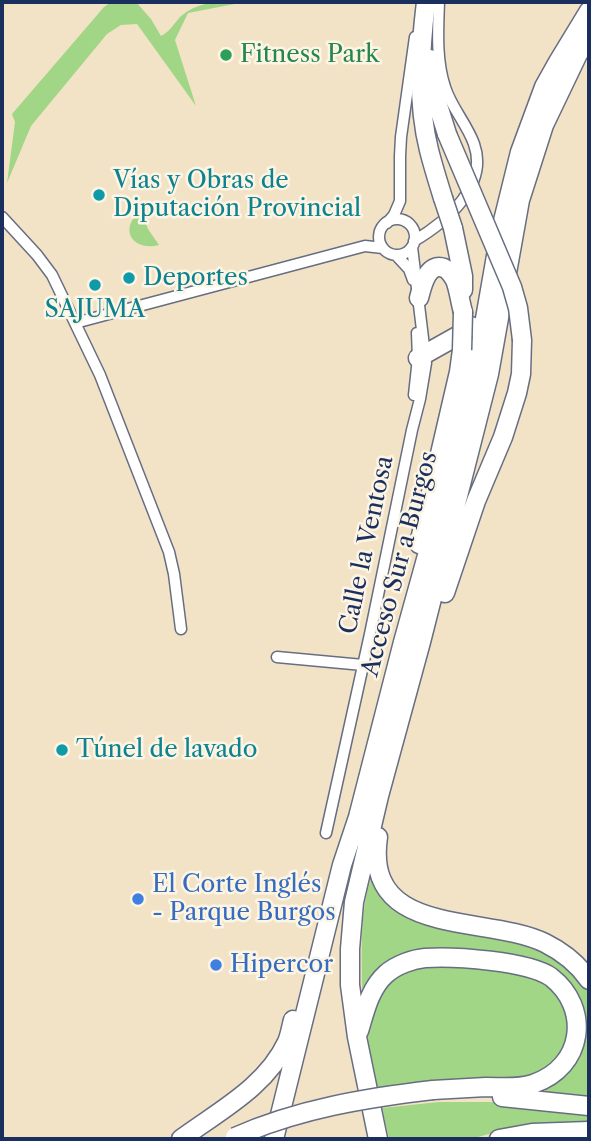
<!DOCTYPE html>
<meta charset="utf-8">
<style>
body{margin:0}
#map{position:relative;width:591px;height:1141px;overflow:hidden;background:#f3e3c6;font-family:"Libre Caslon Text",serif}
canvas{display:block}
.frame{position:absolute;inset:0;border:4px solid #1b2f5e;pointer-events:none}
</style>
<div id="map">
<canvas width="591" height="1141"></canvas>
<div class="frame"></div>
</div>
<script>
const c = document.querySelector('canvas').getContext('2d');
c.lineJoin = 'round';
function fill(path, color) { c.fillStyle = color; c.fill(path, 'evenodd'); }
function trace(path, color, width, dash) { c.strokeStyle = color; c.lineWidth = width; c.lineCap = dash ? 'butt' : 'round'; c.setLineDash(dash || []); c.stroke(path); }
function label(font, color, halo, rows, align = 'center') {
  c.font = font + ' "Libre Caslon Text",serif'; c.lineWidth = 5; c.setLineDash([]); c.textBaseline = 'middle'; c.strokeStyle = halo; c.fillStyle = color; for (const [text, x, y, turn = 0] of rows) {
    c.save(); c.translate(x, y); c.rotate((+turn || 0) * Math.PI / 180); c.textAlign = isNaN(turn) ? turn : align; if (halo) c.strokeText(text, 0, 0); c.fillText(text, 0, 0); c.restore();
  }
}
const green = new Path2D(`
 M111 2H136L151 19 161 36C171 31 174 23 181 16 200 0 220 2 245 2L188 13 175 40 196 106 137 24 121 25 107 34 31 126 7 183 15 122 12 114 104 7Z
 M141 211 148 229 159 245C132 252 118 228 141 211Z
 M373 873 384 894 517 938 571 963 589 990V1097L545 1092 546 1085C571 1074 590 1050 584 1021 583 1016 583 1010 580 1006 568 992 546 974 533 961L381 967 362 989C362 952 359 909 373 873Z
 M428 964 504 969 548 982 563 996 572 1037 565 1052 535 1078 481 1083 376 1088 365 1027 373 1006 387 983 407 970Z
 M439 1102H522L589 1111V1125L503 1130 471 1139H389L382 1108Z`);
const minor = new Path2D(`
 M2 217 37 255 52 275 100 375 169 552 174 574 181 629
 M379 237a18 18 0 1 1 36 0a18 18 0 1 1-36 0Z
 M387 223 394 215 400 201V156L401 137 415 37
 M414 241C446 222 489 186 474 144 467 124 451 107 445 87 436 60 438 30 439 2
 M396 255 409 269 413 280
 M75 323 365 246 383 248
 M414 395 418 358 417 333
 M277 657 363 665
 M326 833 370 634 412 430 420 399 426 363 412 247`);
const motorway = new Path2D(`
 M426 2C420 51 417 102 429 150 433 166 438 182 443 198
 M430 59 436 99 447 134
 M453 228 463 276V290
 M419 298C422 287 427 262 444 268 449 270 452 275 455 280 459 290 460 302 463 312
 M418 358 459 335 471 326
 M419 544 459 372 462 350
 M445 593 476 501 503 437 517 393 521 374 522 340
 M378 837C363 939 486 914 545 943 563 952 578 964 589 980
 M359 1031C365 1011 370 988 386 974 396 965 413 959 425 958 454 956 528 961 551 977 591 1008 584 1067 533 1084 518 1089 502 1087 486 1087 468 1088 450 1089 433 1090
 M502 1097 589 1106
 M181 1139C219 1111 266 1087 287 1042 290 1035 291 1027 293 1020
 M274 1139 342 865 358 817 403 642 466 415 479 353 500 233 520 152 544 87 558 62 589 11
 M378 1139 357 1037 350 985V949L354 902 379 796 421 642 489 374 520 200 544 125 578 54 589 37
 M499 1139 532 1133 589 1131`);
const motorwayBridge = new Path2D(`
 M447 134 512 287 518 308 522 340
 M443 198 453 228
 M462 350 463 312
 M235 1137C298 1109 365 1098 433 1090`);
const markers = [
 [226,55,7,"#2e9e5b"],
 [99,195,7,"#0f9aa8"],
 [129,278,7,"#0f9aa8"],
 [95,285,7,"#0f9aa8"],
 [62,750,7,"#0f9aa8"],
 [138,899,7,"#3f7fe0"],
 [216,965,7,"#3f7fe0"]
];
const leisureNames = [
 ["Fitness Park",240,55]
];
const cultureNames = [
 ["Vías y Obras de",113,181],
 ["Diputación Provincial",113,209],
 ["Deportes",143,278],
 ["SAJUMA",95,310,"center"],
 ["Túnel de lavado",76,750]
];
const streetNames = [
 ["Calle la Ventosa",367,545,-78],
 ["Acceso Sur a Burgos",400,564,-75]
];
const shopNames = [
 ["El Corte Inglés",152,885],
 ["- Parque Burgos",152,913],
 ["Hipercor",230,965]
];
fill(green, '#a1d686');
trace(minor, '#676e82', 13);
trace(motorway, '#676e82', 21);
trace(minor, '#fff', 10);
trace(motorway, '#fff', 18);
trace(motorwayBridge, '#676e82', 21, []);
trace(motorwayBridge, '#fff', 18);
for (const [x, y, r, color] of markers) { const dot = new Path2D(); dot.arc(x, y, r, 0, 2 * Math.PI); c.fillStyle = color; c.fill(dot); trace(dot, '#fcf5e5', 2.5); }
label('24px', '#27864d', '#fcf5e5', leisureNames, 'left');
label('24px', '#0d838f', '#fcf5e5', cultureNames, 'left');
label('24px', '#1b2f5e', '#fcf5e5', streetNames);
label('24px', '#366cbe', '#fcf5e5', shopNames, 'left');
</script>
